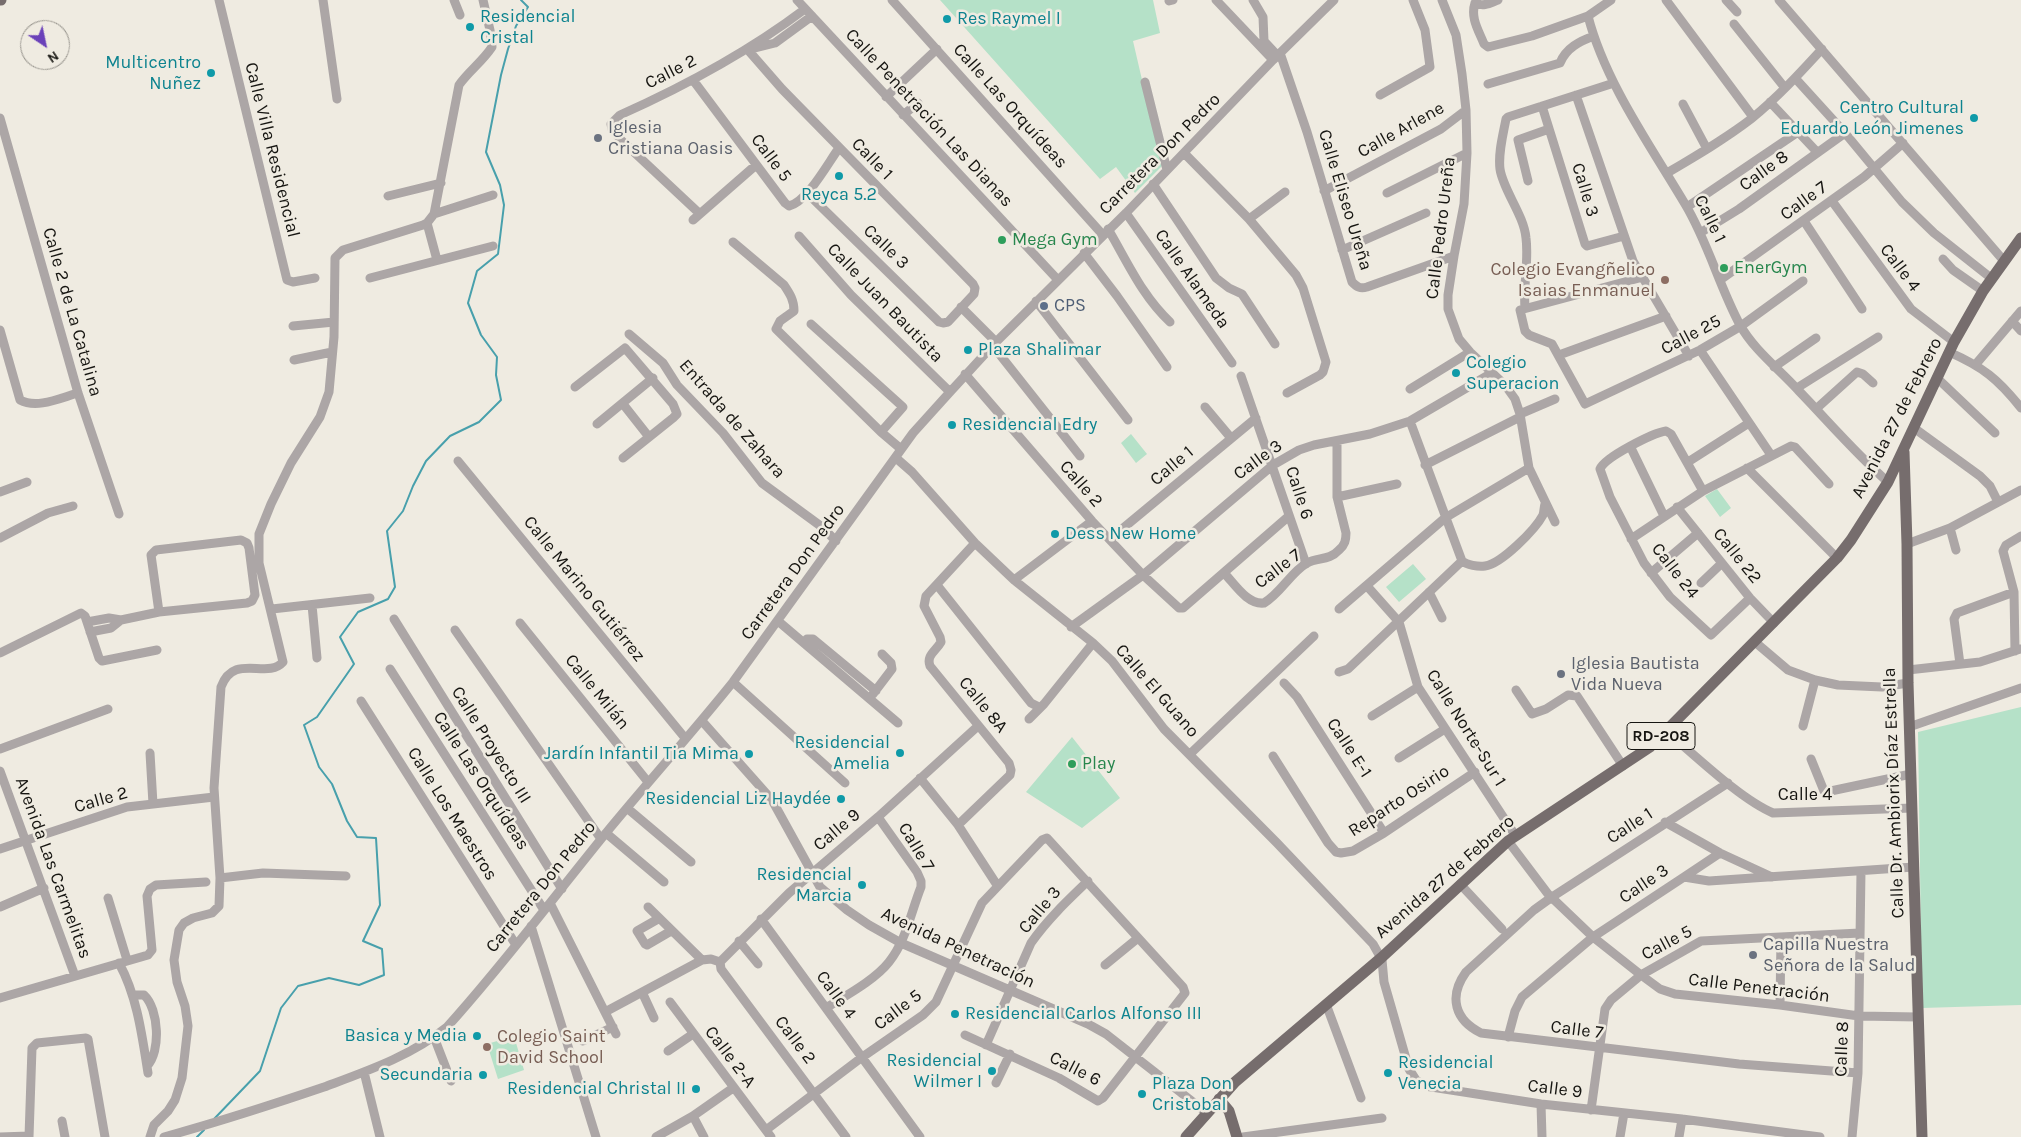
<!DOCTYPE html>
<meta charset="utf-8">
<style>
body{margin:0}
#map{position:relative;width:2021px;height:1137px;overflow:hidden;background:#efebe1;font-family:Karla,sans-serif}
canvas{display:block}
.north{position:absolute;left:20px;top:20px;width:50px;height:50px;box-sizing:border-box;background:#efebe1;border:1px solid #98958e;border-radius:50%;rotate:146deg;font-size:14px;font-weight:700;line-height:20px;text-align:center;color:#161511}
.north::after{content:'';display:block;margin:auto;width:18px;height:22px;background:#6a41b9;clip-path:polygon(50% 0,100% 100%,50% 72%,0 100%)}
</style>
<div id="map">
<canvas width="2021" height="1137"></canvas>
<div class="north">N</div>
</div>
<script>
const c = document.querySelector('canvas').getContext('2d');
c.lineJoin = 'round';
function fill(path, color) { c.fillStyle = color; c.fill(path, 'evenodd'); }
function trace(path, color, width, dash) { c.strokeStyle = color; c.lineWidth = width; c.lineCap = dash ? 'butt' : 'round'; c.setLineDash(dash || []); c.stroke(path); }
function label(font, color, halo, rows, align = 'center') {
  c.font = font + ' Karla,sans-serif'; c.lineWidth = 5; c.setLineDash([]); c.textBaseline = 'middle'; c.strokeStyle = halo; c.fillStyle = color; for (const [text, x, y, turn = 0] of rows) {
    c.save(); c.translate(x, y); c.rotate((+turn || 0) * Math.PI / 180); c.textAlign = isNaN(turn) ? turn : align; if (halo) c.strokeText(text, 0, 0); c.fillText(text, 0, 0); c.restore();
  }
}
const green = new Path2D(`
 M940 0H1153L1160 33 1133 41 1162 166 1135 193 1116 167 1100 179Z
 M1131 434 1147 454 1136 463 1121 443Z
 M1717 489 1731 508 1720 517 1705 496Z
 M1413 564 1426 579 1399 602 1386 587Z
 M2021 707V1005L1922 1008 1918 732Z
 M1072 737 1120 798 1082 828 1026 792Z
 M514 1036 524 1070 498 1079 487 1044Z`);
const stream = new Path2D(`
 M214 1119 260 1071 281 1008 298 986 329 978 359 985 384 975 382 949 363 941 380 905 376 838 357 837 347 821 332 784 319 767 304 725 317 717 354 664 340 637 358 612 388 599 395 587 387 531 403 511 413 486 426 461 450 436 479 422 501 400 496 375 497 357 481 335 468 303 477 271 498 254 504 205 500 185 486 152 501 75 508 49 516 26 528 7 521 0
 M197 1137 204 1130`);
const minor = new Path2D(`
 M219 0 287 280 293 282 315 278
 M323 0 337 99
 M454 0 460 15
 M797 0 1058 280
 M892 0 1103 235
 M1216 0 1273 60
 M1253 0 1263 17 1264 41 1277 55
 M1442 0 1456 35 1462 74 1466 110 1467 153 1464 204 1454 256 1448 295V309L1459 339 1470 352 1505 385 1515 399 1520 414 1529 468 1555 522
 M1666 0 1753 117
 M1726 0 1737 12
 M1779 0 2004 261
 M1169 1 1173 0
 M1475 3C1470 18 1479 31 1484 44L1488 47 1532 36 1588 16 1611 0
 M1475 3C1484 7 1490 3 1498 0
 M1588 16C1605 82 1650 145 1685 204 1708 242 1719 286 1740 325 1754 350 1779 369 1798 390 1828 421 1856 454 1888 482
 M1734 24 1785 88
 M755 48 775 43 812 16
 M748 50 782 89 973 284 975 288 974 294 948 322 943 323 939 322 807 193
 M1280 53 1307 132 1352 282C1357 287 1360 289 1367 287L1454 256
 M1795 78 1845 133 1902 202 1934 233 1991 278
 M693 80 785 203 789 206C807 202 828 163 839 148
 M1145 82 1167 170
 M1488 84 1560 63C1566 48 1580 41 1594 36
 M1380 95 1430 67 1425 30 1413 0
 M1576 95 1633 261 1689 356
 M886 97 937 49
 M1770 102 1817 152
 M1683 104 1707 149
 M1542 106 1585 244 1587 246 1624 236
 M903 115 918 103
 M0 118 78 393 119 514
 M1184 153 1249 219 1296 275 1303 288 1326 362 1323 372 1320 375 1287 393
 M1667 173C1696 156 1725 139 1751 119 1777 98 1800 73 1822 49
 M1528 181 1518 140 1549 129
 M1153 184 1216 278 1229 288 1242 294 1275 344
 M1324 191 1441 129 1466 110
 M1387 193 1467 153
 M388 196 441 183
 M1832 201 1911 309 1954 342
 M1687 207 1798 132
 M1126 213 1232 363
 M434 214 493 195
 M700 214 621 140 612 129 611 124 620 115C685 86 748 52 805 9
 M1249 219 1285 192
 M693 220 756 165
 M1804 221 1862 309
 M427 223 437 260
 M1108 229C1127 261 1142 296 1170 322
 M1700 233 1739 209 1845 133
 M799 236 851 295 950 392
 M733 242 784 285C790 294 794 300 794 311L780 321 776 329 881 432 901 449
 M1342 250 1426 213
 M1084 253 1117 296 1167 367
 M1943 259 1953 270 1983 291
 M1643 277 1520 310 1525 331 1529 335 1552 344 1585 404 1700 350 1741 326 1803 281
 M370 278 493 246
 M1720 280 1864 177 1903 143
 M1036 301 1128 420
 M961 307 996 342
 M1525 308C1523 285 1529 261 1526 238 1524 215 1503 190 1500 169 1498 153 1503 135 1506 119L1508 117 1614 83
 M2012 321 2021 331
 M811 324 903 407 881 432
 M293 326 334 322
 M0 330 20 400C37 409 60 398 78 393
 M629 334 663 363 677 385 723 433 762 483 822 527 836 541
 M993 346 1080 456
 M1700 350 1771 455
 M1949 352C1983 367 1998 379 2021 408
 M1559 355 1666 316
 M294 360 332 352
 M1976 364 2021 311
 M1774 367 1816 338
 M965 374 1092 521 1143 575 1179 608H1183L1289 516
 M1241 376 1306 564
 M1937 378 1995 433
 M575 387 625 348 673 404 677 414 673 418 623 458
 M1797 388 1878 337
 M1410 389 1470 352
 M623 404 649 437
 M1205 407 1231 438
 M1816 409 1857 372 1863 374 1873 383
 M1520 414 1555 399
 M1410 421 1462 561
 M597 424 653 378
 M1914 428 1980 476 1990 486 1998 502
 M1631 448 1664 516
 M896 458 912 472 975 543 1014 580 1093 643 1112 661 1164 729 1277 843 1373 944 1382 960 1384 982 1409 1069 1416 1080 1425 1086 1541 1104 1682 1119 1820 1137
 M458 461 685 738
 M1688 462 1749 423
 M1425 465 1520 417
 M1747 468 1837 558
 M1703 491 1671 434 1666 431C1653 433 1605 457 1600 469L1610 497 1644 563 1670 597 1711 635 1750 598
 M0 492 27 482
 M1337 497 1397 484
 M1677 507 1750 598 1774 623
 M1950 528 1956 550
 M0 538 48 513 73 506
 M1110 539 1256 418
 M1631 539 1703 491 1791 446 1795 447 1829 484
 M1907 544 1950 528 2021 490
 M1462 561C1467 565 1478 567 1485 566 1501 564 1535 530 1543 515 1544 512 1544 507 1545 504
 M1224 573C1234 583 1247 605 1264 603 1281 593 1291 572 1307 563 1318 557 1329 561 1339 550 1345 545 1346 540 1346 533L1337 497V442
 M1651 573 1698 533
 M1014 580 1092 521
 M1701 583 1722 563
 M937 585 1031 703 1039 707
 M1367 586 1399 622 1418 687 1515 835
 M1429 592 1442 618
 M312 605 317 658
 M272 609 370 598
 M1339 609 1445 518 1529 468
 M394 619 562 889
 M121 620 159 612 247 603 252 601 255 595 249 548 247 543 241 540 156 550 151 555 159 612
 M778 621 898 723
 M87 622 109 618 121 620 111 628 90 632
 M520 623 648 782
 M1071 627 1143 575 1273 465 1299 450 1314 445 1370 434 1410 421 1492 373
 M455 630 601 839
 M804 642 807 639H813L876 691
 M1755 642 1788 670 1815 680 1838 685 1882 687 1908 683
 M2015 651 2014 592 2003 551 2006 545 2021 536
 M0 653 81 613 85 616 99 658 102 661 157 650
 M1960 664 1954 619 1957 613 2014 592
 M390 669 544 910
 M1908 670 1980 662 2020 649
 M1339 672 1348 669 1462 561
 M733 682 845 783
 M1284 683 1297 697 1384 833
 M1516 690 1532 714 1546 709 1568 695 1577 696 1623 766
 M873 694 892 669 891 663 882 654
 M361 701 516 945
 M1372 716 1418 687
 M1029 719 1044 704 1093 643
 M702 721 772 800 820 887 847 910 869 925 901 943 1088 1024 1106 1034 1207 1113
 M1803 726 1815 680
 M1909 727 2021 688
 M1666 731C1695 755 1740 799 1773 813L1912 808
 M0 749 108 709
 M150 753 153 804
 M1190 754 1314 636
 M1273 756 1328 843 1336 852 1341 853 1353 851 1384 833 1475 772
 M1399 758 1445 729
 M1811 759 1824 791 1826 792 1911 774
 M0 771 75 976
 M920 778 958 825 997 885
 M1728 783 1552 897 1534 910 1466 972C1448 997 1455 1020 1481 1033L1739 1064 1858 1073
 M627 808 691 862
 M1665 822 1720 853 1772 877
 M958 825 1010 775 1011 770 1009 763 930 666C926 655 936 651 941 642L940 637 924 606 926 596 975 543
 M606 833 664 882
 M1508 841 1548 894 1593 937 1641 975 1660 989 1675 994 1780 1005 1859 1016 1918 1017
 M0 849 127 807 214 797
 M1684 877 1720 853
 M220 878 263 873 346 876
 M1460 884 1502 929
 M108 898 127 960
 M550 903 616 1034
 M0 907 44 888
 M648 907 702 960
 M658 919 637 931 645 944 647 945 671 931
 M761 919 920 1137
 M531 926 596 1137
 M739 941 758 964
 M720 962 789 893 878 817 978 726
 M720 962 721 969 846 1137
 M119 963C137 996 142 1035 148 1073
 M1105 965 1138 938
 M642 992 654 1018
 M133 995H144C159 1009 161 1052 147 1066
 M0 998 148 955 152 950 147 896 150 889 156 885 206 882
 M670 1002 771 1137
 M1326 1004 1361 1098
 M1780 1005 1781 937
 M826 1008C845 996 875 980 889 962 906 941 911 912 921 887V881L917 872 878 817
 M605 1012 702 960 711 959 720 962
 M434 1037 451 1081
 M1508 1037 1515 1011 1522 997 1593 937 1684 877 1709 881 1914 867
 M583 1041 613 1027
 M986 1045 1031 943C1047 920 1067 901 1088 881
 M668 1051 693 1034
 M364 1072 380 1137
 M996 1083 1010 1054
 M1541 1104 1542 1137
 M1591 1110 1605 1009 1611 1000 1641 975 1701 941 1860 933
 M693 1116 704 1137
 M62 1121 65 1137
 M766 1130 861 1058 923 1015 936 1002 982 903 1042 840 1047 838 1183 987 1185 993 1103 1098 1098 1101 1059 1078 965 1035
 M0 1137 29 1136
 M29 1137 32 1048 37 1043 86 1038 88 1039 105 1137
 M150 1137 154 1125 168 1111 175 1100 182 1078 188 1026 185 1006 177 982 174 960 179 930 184 923 193 918 212 913 219 906 220 878 214 788 221 687C234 652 267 680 283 662L259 563V534L271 504 291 463 320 417 329 392 334 337 335 258 343 250 423 225 427 223 434 214 459 85C469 71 482 62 492 47L490 30 483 0
 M164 1137C218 1122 271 1105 324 1087 367 1071 411 1056 447 1027 503 965 553 898 606 833 648 782 692 733 733 682L913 433 950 392 996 342 1126 213 1273 60 1334 0
 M656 1137 693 1116 733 1088
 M1243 1137 1382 1118
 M1620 1137 1624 1113
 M1679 1137 1682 1119
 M1852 1137 1858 1073 1861 871`);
const major = new Path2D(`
 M0 0H1
 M1904 452 1907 544 1908 683 1922 1137
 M1219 1099 1229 1111 1237 1137
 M1186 1137 1235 1082 1381 958 1508 841 1650 747 1837 558 1851 540 1888 482 1954 342 1983 291 2021 238`);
const markers = [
 [947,19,5,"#0f9aa8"],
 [470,27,5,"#0f9aa8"],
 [211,73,5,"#0f9aa8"],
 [1974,118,5,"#0f9aa8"],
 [598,138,5,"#6b7280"],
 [839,176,5,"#0f9aa8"],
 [1002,240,5,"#2e9e5b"],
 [1724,268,5,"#2e9e5b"],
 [1665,280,5,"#8d6e63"],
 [1044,306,5,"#5c6f8a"],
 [968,350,5,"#0f9aa8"],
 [1456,373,5,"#0f9aa8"],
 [952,425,5,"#0f9aa8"],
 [1055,534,5,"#0f9aa8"],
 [1561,674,5,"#6b7280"],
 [900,753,5,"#0f9aa8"],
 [749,754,5,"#0f9aa8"],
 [1072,764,5,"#2e9e5b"],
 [841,799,5,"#0f9aa8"],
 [862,885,5,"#0f9aa8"],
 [1753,955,5,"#6b7280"],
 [955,1014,5,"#0f9aa8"],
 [477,1036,5,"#0f9aa8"],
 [487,1047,5,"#8d6e63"],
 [992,1071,5,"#0f9aa8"],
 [1388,1073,5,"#0f9aa8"],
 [483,1075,5,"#0f9aa8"],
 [696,1089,5,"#0f9aa8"],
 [1142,1094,5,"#0f9aa8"]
];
const shields = [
 [1661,736,68]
];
const shieldNames = [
 ["RD-208",1661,736]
];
const cultureNames = [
 ["Residencial",480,17,"left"],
 ["Cristal",480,38,"left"],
 ["Res Raymel I",957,19,"left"],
 ["Multicentro",201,63],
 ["Nuñez",201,84],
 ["Centro Cultural",1964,108],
 ["Eduardo León Jimenes",1964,129],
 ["Reyca 5.2",839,195,"center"],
 ["Plaza Shalimar",978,350,"left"],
 ["Colegio",1466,363,"left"],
 ["Superacion",1466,384,"left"],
 ["Residencial Edry",962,425,"left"],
 ["Dess New Home",1065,534,"left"],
 ["Residencial",890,743],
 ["Amelia",890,764],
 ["Jardín Infantil Tia Mima",739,754],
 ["Residencial Liz Haydée",831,799],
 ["Residencial",852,875],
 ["Marcia",852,896],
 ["Residencial Carlos Alfonso III",965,1014,"left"],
 ["Basica y Media",467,1036],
 ["Residencial",982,1061],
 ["Wilmer I",982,1082],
 ["Residencial",1398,1063,"left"],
 ["Venecia",1398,1084,"left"],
 ["Secundaria",473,1075],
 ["Plaza Don",1152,1084,"left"],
 ["Cristobal",1152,1105,"left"],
 ["Residencial Christal II",686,1089]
];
const streetNames = [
 ["Calle 2",671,72,-27],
 ["Calle Las Orquídeas",1010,106,48],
 ["Calle Penetración Las Dianas",929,118,47],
 ["Calle Arlene",1401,130,-29],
 ["Calle Villa Residencial",272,150,76],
 ["Carretera Don Pedro",1160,154,-45],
 ["Calle 5",771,158,53],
 ["Calle 1",872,159,46],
 ["Calle 8",1764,171,-36],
 ["Calle 3",1585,190,73],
 ["Calle Eliseo Ureña",1345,200,73],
 ["Calle 7",1804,201,-36],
 ["Calle 1",1710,219,64],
 ["Calle Pedro Ureña",1441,228,-83],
 ["Calle 3",886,247,44],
 ["Calle 4",1900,268,53],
 ["Calle Alameda",1192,279,55],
 ["Calle Juan Bautista",885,303,46],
 ["Calle 2 de La Catalina",72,312,74],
 ["Calle 25",1691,335,-28],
 ["Avenida 27 de Febrero",1897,418,-63],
 ["Entrada de Zahara",732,419,49],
 ["Calle 3",1258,460,-36],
 ["Calle 1",1172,466,-40],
 ["Calle 2",1081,484,49],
 ["Calle 6",1299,493,72],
 ["Calle 22",1737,556,51],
 ["Calle 7",1278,569,-37],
 ["Calle 24",1675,571,52],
 ["Carretera Don Pedro",793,572,-54],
 ["Calle Marino Gutiérrez",584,589,51],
 ["Calle El Guano",1157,691,49],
 ["Calle Milán",597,692,51],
 ["Calle 8A",983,705,51],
 ["Calle Norte-Sur 1",1466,728,58],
 ["Calle Proyecto III",491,745,58],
 ["Calle E-1",1349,748,57],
 ["Calle Las Orquídeas",481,781,57],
 ["Calle Dr. Ambiorix Díaz Estrella",1894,793,-92],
 ["Calle 4",1805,795],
 ["Calle 2",101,800,-16],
 ["Reparto Osirio",1399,801,-33],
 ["Calle Los Maestros",452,814,58],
 ["Calle 1",1630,826,-33],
 ["Calle 9",837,830,-40],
 ["Calle 7",916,847,59],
 ["Avenida Las Carmelitas",53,868,70],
 ["Avenida 27 de Febrero",1445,877,-41],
 ["Calle 3",1644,884,-34],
 ["Carretera Don Pedro",541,887,-51],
 ["Calle 3",1040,910,-50],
 ["Calle 5",1667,943,-28],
 ["Avenida Penetración",958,948,25],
 ["Calle Penetración",1759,988,7],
 ["Calle 4",836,995,54],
 ["Calle 5",898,1010,-37],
 ["Calle 7",1577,1030,7],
 ["Calle 2",795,1040,53],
 ["Calle 8",1842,1049,-88],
 ["Calle 2-A",730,1057,53],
 ["Calle 6",1075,1069,27],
 ["Calle 9",1555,1089,7]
];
const worshipNames = [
 ["Iglesia",608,128],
 ["Cristiana Oasis",608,149],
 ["Iglesia Bautista",1571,664],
 ["Vida Nueva",1571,685],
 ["Capilla Nuestra",1763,945],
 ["Señora de la Salud",1763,966]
];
const leisureNames = [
 ["Mega Gym",1012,240],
 ["EnerGym",1734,268],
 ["Play",1082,764]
];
const educationNames = [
 ["Colegio Evangñelico",1655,270],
 ["Isaias Enmanuel",1655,291],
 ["Colegio Saint",497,1037,"left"],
 ["David School",497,1058,"left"]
];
const serviceNames = [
 ["CPS",1054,306]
];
fill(green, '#b5e1c8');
trace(stream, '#48a0ac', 2);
trace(minor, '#aca6a6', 9);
trace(major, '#766d6d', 11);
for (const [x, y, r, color] of markers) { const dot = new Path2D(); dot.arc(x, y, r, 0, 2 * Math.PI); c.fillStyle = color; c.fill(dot); trace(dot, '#efebe1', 2); }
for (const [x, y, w] of shields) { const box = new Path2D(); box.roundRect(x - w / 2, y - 13.5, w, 27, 4); c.fillStyle = '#efebe1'; c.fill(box); trace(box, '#161511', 1); }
label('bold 16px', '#161511', null, shieldNames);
label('18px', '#0d838f', '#efebe1', cultureNames, 'right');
label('18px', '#161511', '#efebe1', streetNames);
label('18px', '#5b616d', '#efebe1', worshipNames, 'left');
label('18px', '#27864d', '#efebe1', leisureNames, 'left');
label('18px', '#785e54', '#efebe1', educationNames, 'right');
label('18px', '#4e5e75', '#efebe1', serviceNames, 'left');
</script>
